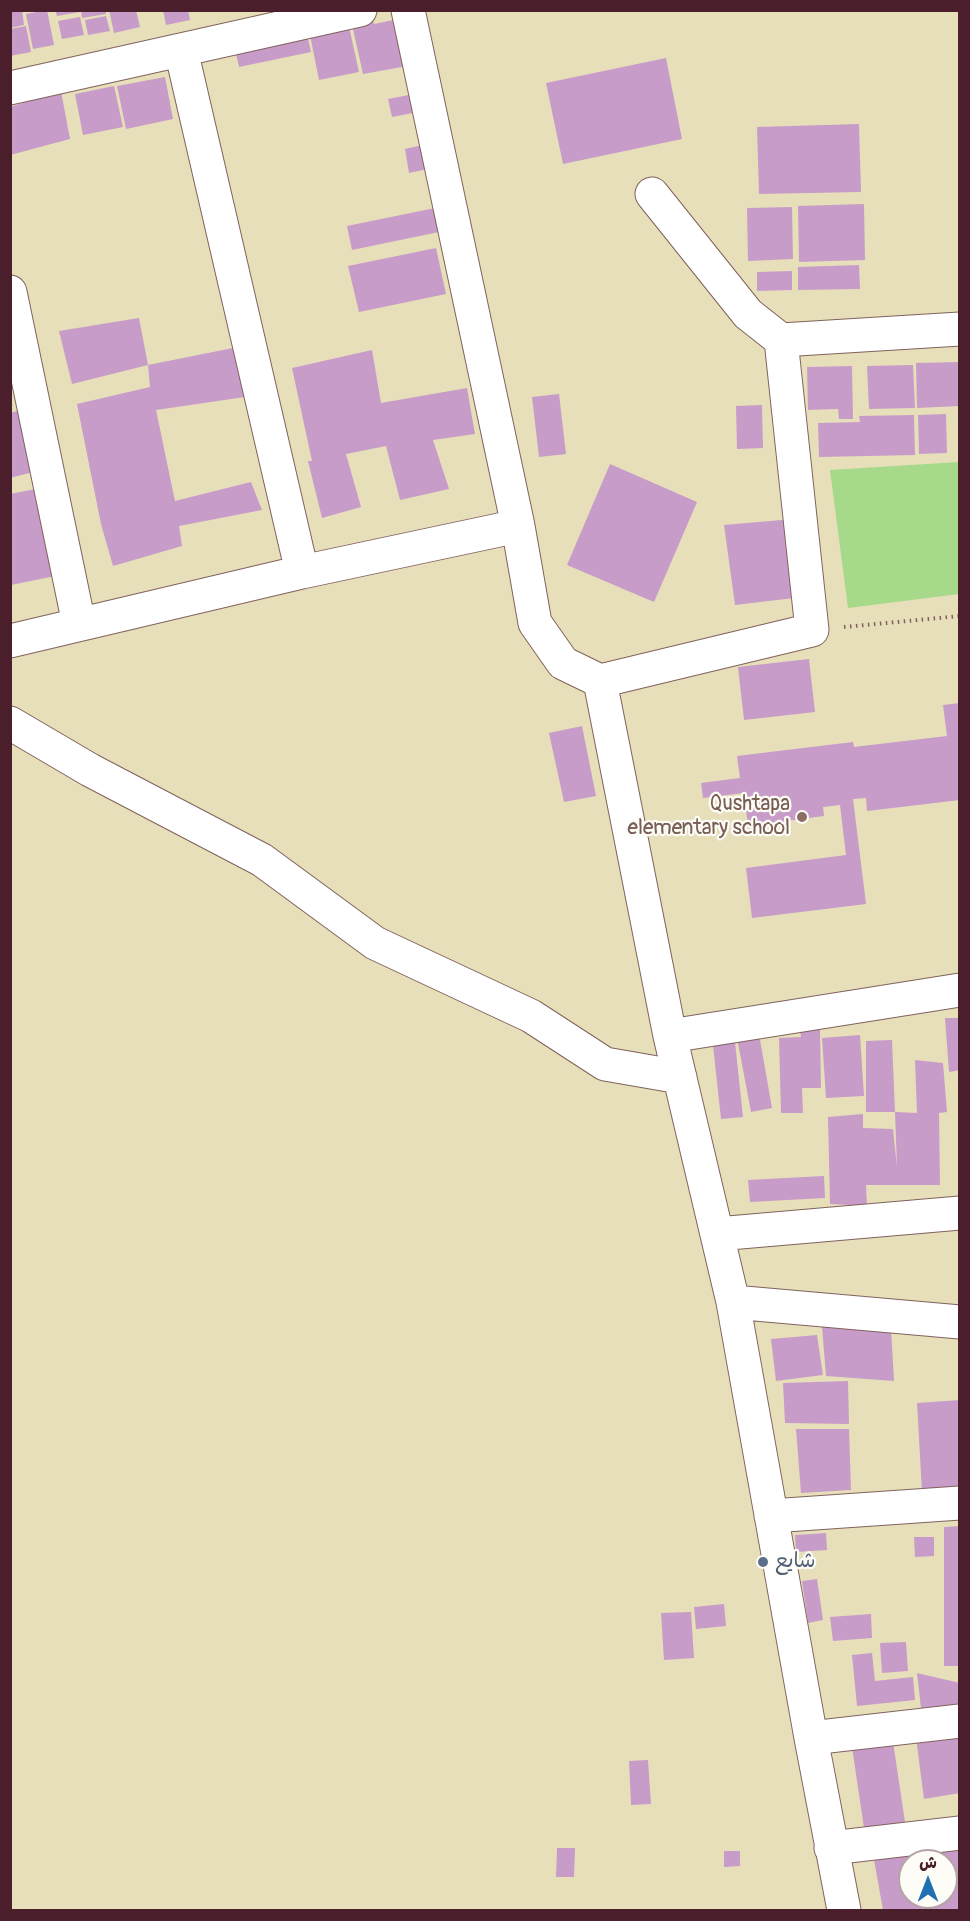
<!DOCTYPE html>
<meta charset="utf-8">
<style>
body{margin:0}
#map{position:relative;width:970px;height:1921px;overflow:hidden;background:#e7dfba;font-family:Pangolin,"Playpen Sans Arabic",sans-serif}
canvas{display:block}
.frame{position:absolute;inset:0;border:12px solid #4a1f2b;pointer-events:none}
.north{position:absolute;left:898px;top:1849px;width:60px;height:60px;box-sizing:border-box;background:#fdfcf7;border:2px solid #b5a4a5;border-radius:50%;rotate:0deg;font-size:16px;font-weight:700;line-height:24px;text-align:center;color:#4a1f2b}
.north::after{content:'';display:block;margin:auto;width:21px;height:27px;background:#1f6fb2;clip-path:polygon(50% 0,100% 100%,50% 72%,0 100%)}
</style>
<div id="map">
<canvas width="970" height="1921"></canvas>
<div class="frame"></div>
<div class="north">ش</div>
</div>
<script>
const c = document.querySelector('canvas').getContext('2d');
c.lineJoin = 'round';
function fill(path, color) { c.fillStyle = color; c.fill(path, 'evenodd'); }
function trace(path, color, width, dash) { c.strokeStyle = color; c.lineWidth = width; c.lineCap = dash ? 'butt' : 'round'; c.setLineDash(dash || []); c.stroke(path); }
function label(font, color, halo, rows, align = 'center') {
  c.font = font + ' Pangolin,"Playpen Sans Arabic",sans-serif'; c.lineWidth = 4.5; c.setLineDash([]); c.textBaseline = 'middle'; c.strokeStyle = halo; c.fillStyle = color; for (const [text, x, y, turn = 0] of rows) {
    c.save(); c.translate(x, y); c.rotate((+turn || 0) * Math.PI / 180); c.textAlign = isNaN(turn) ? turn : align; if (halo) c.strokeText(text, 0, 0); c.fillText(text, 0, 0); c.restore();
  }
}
const green = new Path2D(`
 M959 462V594L848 608 830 470Z`);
const building = new Path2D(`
 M10 10H22L24 25 10 28Z
 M47 10 54 45 33 49 26 14Z
 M55 10H80V12L57 16Z
 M81 10H106V14L82 18Z
 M109 10H136L140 27 114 33Z
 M163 10H188L190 20 166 25Z
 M106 16 110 31 88 35 85 20Z
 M371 16 374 24 398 19 407 66 363 74 351 20Z
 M80 17 84 35 62 39 58 21Z
 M348 22 359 72 319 80 309 30Z
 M26 26 31 52 10 56V29Z
 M306 30 311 52 239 67 234 44Z
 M666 58 682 139 563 164 546 83Z
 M165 77 173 119 126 129 117 86Z
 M114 86 123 127 83 135 75 94Z
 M61 91 70 139 10 155V107Z
 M414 94 418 112 392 117 388 99Z
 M859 124 861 192 759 194 757 127Z
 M423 145 428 169 409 173 405 149Z
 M864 204 865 260 799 262 798 206Z
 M792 207 793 259 748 261 747 208Z
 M435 208 439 232 352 250 347 226Z
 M436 248 446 294 359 312 348 266Z
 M859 265 860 289 798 290V267Z
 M792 271V290L757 291V272Z
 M139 318 148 365 72 384 59 331Z
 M233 348 245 397 156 410 175 501 251 482 262 510 179 526 182 546 113 566 101 524 77 404 150 387 148 365Z
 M372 350 381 403 467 388 475 434 433 440 449 489 400 500 386 446 346 454 361 507 322 518 308 461H312L292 368Z
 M960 362V406L917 408 916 363Z
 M913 365 915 408 869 409 867 366Z
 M852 366 853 419H839L838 409 808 410 807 367Z
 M559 394 566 454 539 457 532 397Z
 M762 405 763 448 737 449 736 406Z
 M24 409 37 471 10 478V413Z
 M946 414 947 453 919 454 918 415Z
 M914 415 915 455 819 457 818 423 860 422 859 416Z
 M610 464 697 502 654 602 567 565Z
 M41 488 60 575 11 585 10 494Z
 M793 519 803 597 735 605 724 525Z
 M809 659 815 712 744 720 738 667Z
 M960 703V800L867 811 866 798 853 799 866 904 752 918 746 868 846 855 840 805 823 807 824 816 748 826 744 793 703 798 701 783 740 778 737 756 853 742 854 747 947 736 943 705Z
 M582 726 596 796 564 802 549 733Z
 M945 1018H960V1070L949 1072Z
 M800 1029H820L821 1088H802L803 1113H781L779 1038 801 1037Z
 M759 1034 772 1108 751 1112 737 1038Z
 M860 1035 864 1096 826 1098 822 1038Z
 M892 1040 895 1112H866V1041Z
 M735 1042 743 1117 721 1119 713 1045Z
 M915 1060 943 1063 947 1112 939 1113 940 1185H866L867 1206 830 1204 828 1117 863 1114V1128L893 1129 897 1167 895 1112 917 1113Z
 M824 1176 825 1198 750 1202 748 1180Z
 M822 1326 891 1328 894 1381 826 1376Z
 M817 1335 823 1375 776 1381 771 1339Z
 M848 1381 849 1424 785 1423 783 1383Z
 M960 1400V1490L922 1492 917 1403Z
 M796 1429H849L851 1490 801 1493Z
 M960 1526V1666H944V1527Z
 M826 1533 827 1550 796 1552 795 1535Z
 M914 1537H934V1556L915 1557Z
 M817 1579 823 1620 808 1623 802 1581Z
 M724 1604 726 1626 696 1629 694 1607Z
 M691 1612 694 1658 664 1660 661 1613Z
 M871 1614 872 1638 833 1641 830 1617Z
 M906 1642 908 1671 882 1673 880 1643Z
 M872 1653 875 1681 913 1677 915 1700 857 1706 852 1655Z
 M917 1673 960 1683V1704L921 1708Z
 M960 1734V1793L924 1799 916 1738Z
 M893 1742 905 1822 864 1828 852 1747Z
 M648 1760 651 1804 631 1805 629 1761Z
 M960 1843V1910H883L873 1854ZM910 1861H946V1897H910Z
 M557 1848H575L574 1877H556Z
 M724 1851H740V1866L724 1867Z`);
const path = new Path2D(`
 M844 627 960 616`);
const minor = new Path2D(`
 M408 10 518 526 535 623 563 663 600 681 670 1036 733 1302 811 1738 844 1910
 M181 50 302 572
 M10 88 360 10
 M652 194 748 314 781 340 960 329
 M10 292 79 624
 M10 641 302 572 518 526
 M600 681 812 630 781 340
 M10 723 90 770 262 860 375 943 531 1016 605 1064 680 1077
 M670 1036 960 990
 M717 1234 960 1213
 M733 1302 960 1322
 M771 1516 960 1503
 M811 1738 960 1721
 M831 1848 960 1833`);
const markers = [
 [802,817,6,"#8d6e63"],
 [763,1562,6,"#5c6f8a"]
];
const educationNames = [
 ["Qushtapa",790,805],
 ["elementary school",790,829]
];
const serviceNames = [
 ["شايع",775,1562]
];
fill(green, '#a6d989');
fill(building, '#c79cc9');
trace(minor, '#81625d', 35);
trace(path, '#81625d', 4, [1.5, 4.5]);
trace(minor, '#fff', 33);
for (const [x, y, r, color] of markers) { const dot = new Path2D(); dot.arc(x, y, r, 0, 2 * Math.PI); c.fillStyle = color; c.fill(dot); trace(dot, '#fdfcf7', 2); }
label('21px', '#785e54', '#fdfcf7', educationNames, 'right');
label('21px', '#4e5e75', '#fdfcf7', serviceNames, 'left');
</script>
